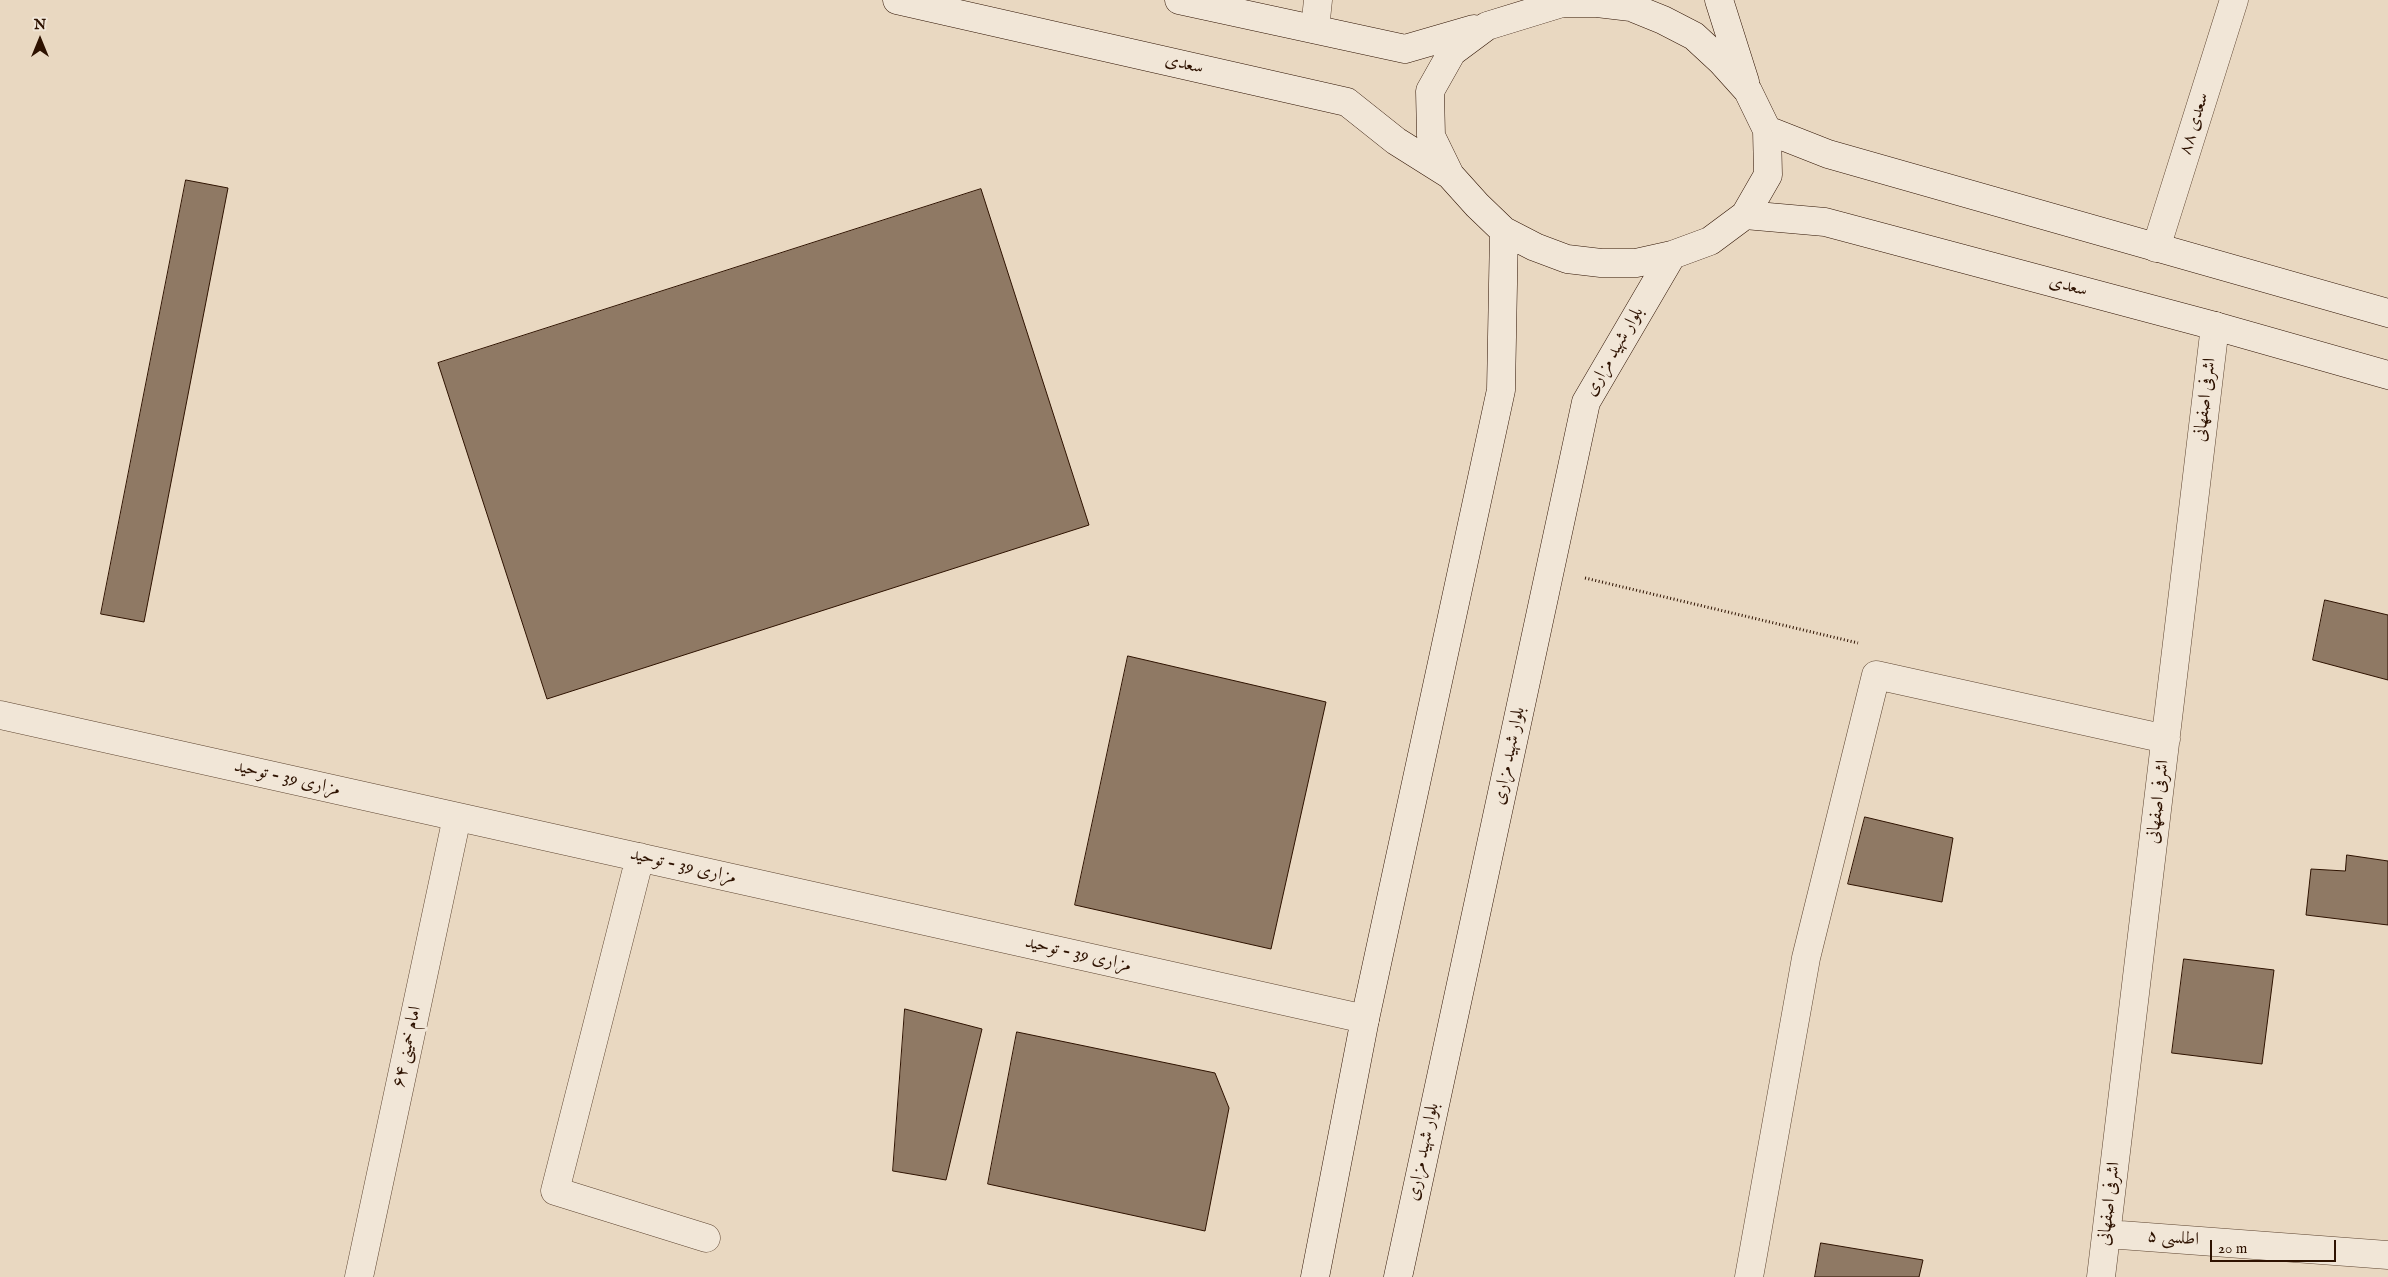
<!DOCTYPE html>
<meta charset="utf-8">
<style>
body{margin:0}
#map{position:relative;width:2388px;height:1277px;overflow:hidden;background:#e9d8c1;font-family:"IM FELL English",serif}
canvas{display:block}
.north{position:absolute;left:15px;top:15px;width:50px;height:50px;-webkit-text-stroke:4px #f1e6d7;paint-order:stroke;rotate:0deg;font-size:14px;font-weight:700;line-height:20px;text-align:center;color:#2e1200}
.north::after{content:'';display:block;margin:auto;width:18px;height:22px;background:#2e1200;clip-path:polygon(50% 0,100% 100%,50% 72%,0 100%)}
.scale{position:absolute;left:2210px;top:1240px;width:126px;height:22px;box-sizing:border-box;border:2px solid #2e1200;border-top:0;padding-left:6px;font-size:15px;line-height:18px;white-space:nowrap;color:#2e1200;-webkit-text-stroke:4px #f1e6d7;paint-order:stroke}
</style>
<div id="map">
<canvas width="2388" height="1277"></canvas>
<div class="north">N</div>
<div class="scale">20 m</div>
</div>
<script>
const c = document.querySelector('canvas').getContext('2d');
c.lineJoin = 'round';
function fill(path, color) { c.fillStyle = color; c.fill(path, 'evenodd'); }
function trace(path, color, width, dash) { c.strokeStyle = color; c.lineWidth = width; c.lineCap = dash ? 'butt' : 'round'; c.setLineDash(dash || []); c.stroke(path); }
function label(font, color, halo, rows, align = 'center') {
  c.font = font + ' "IM FELL English",Amiri,serif'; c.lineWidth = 5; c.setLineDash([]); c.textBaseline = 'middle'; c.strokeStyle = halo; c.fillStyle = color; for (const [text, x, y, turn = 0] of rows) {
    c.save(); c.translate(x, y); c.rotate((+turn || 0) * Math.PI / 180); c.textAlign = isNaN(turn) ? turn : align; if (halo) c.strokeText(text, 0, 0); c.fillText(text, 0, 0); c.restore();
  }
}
const building = new Path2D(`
 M186 180 228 188 144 622 101 614Z
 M981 189 1089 525 547 699 438 363Z
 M2325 600 2388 615V680L2313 660Z
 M1128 656 1326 702 1271 949 1075 905Z
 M1865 817 1953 838 1942 902 1848 884Z
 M2347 855 2388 861V925L2306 915 2311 869 2345 871Z
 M2184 959 2274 970 2262 1064 2172 1053Z
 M905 1009 982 1029 946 1180 893 1171Z
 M1017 1032 1215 1073 1229 1108 1205 1231 988 1184Z
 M1821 1243 1923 1260 1919 1277H1815Z`);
const path = new Path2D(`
 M1585 578 1858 643`);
const street = new Path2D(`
 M1315 29 1318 0
 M2156 248 2234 0
 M0 715 1365 1019
 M640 857 555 1191 706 1238
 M2107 1234 2388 1255
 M359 1277 457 817
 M1749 1277 1806 958 1876 675 2166 739
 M2101 1277 2215 326`);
const secondary = new Path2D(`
 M897 0 1347 102 1396 141 1450 175
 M1179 0 1405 49 1474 29
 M1719 0 1745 82
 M1562 3H1597L1631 7 1663 20 1694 36 1721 61 1748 91 1767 130 1768 175 1745 215 1710 241 1672 255 1636 263H1601L1567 259 1535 247 1504 231 1477 205 1450 175 1431 136 1430 91 1452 52 1487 26Z
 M1767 130 1828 154 2388 313
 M1745 215 1825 222 2215 326 2388 375
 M1315 1277 1365 1019 1501 390 1504 231
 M1398 1277 1586 402 1672 255`);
const streetNames = [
 ["سعدی",1184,65,13],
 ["سعدی ۸۸",2195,124,-73],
 ["سعدی",2068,287,15],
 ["بلوار شهید مزاری",1615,352,-60],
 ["اشرفی اصفهانی",2206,400,-83],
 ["بلوار شهید مزاری",1510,756,-78],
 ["مزاری 39 - توحید",287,779,13],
 ["اشرفی اصفهانی",2159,802,-83],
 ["مزاری 39 - توحید",683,867,13],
 ["مزاری 39 - توحید",1078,955,13],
 ["امام خمینی ۶۴",408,1047,-78],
 ["بلوار شهید مزاری",1424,1152,-78],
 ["اشرفی اصفهانی",2110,1204,-83],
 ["اطلسی ۵",2173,1239,4]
];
fill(building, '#8f7964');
trace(building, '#2e1200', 1);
trace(street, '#5d4430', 29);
trace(secondary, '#2e1200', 29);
trace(path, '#2e1200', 3, [1, 2.5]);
trace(street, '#f1e6d7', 28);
trace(secondary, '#f1e6d7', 28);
label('18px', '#2e1200', '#f1e6d7', streetNames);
</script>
